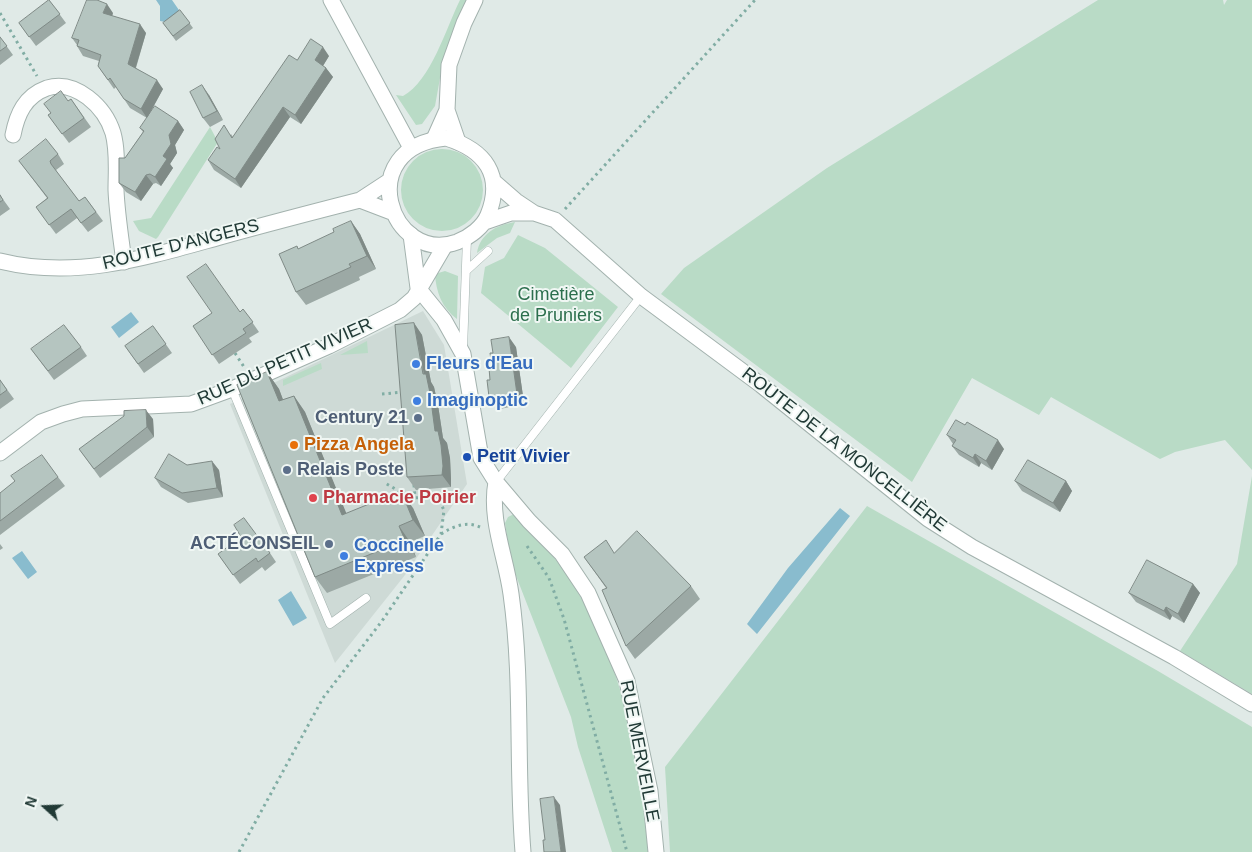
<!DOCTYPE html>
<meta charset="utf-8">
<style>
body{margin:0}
#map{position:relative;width:1252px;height:852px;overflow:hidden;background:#e0eae7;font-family:Helvetica,sans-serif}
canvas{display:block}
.north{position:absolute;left:20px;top:782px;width:50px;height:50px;-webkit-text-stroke:4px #f0f7f4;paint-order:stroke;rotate:290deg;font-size:14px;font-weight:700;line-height:20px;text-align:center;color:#213a36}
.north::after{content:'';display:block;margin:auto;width:18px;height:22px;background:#213a36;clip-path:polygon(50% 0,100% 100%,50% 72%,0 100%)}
</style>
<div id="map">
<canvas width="1252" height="852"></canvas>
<div class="north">N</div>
</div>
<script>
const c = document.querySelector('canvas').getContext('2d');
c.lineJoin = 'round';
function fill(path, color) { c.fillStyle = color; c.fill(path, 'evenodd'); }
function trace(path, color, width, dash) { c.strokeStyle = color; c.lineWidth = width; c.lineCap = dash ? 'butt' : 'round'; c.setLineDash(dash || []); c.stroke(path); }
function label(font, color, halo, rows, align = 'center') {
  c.font = font + ' Helvetica,sans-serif'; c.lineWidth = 4; c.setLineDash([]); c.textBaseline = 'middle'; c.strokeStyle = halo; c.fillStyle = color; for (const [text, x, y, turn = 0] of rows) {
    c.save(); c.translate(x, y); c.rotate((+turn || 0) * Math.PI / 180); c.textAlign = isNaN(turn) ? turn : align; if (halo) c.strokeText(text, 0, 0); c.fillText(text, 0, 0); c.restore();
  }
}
const built = new Path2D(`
 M423 311 444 345 467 484 405 575 335 663 230 404Z`);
const green = new Path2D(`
 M460 0H470L442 67 435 106 422 124 416 125 396 95 403 96C431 81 446 28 460 0Z
 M1098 0H1223L1224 5 1227 0H1252V470L1225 440 1175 452 1160 459 1051 397 1039 415 972 378 912 482 661 294 684 268 827 168Z
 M210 127 218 142 158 237 156 239 139 231 133 221 151 218Z
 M401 190a41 41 0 1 1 82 0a41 41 0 1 1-82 0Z
 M515 222 510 233 497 238 477 253C480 234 496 225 515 222Z
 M518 235 545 248 618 307 571 368 481 293 485 267 504 258Z
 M445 271 458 276 457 319C442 308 436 292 435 274Z
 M367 341 368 353 340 355Z
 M321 363 322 369 283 386V380Z
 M1252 476V694L1180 651 1237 564Z
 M867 506 1158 671 1252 727V852H670L665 767Z
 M514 514C608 598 640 730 648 852H612L578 747 571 717 511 563 505 523 508 517Z`);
const water = new Path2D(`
 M156 0H172L181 13 165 22 160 21V6Z
 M131 312 139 322 119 338 111 327Z
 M840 508 850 516 757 634 747 624 788 568Z
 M22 551 37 572 28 579 12 558Z
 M291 591 307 618 293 626 278 600Z`);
const path = new Path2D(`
 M0 13 37 76
 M565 209 755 0
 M235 353 244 367
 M382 394 404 392
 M386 441 408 439
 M414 485 415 497
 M441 534C454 526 466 521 480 527
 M527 546 549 578 564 619 627 852
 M239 852 323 698 382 621 441 534 444 510 437 497 411 498 385 483`);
const service = new Path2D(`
 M466 271 488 251
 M463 349 467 238
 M232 389 330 624 366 598
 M496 482 641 296`);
const minor = new Path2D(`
 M331 0 411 148
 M447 110 458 142
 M13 135C17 114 25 96 47 88 76 79 105 107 113 133 118 151 116 171 116 190 117 214 121 238 124 262
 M434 139 447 110 449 65 464 23 475 0
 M411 235 418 288 444 320 463 354 481 458 496 482 529 521 562 554 588 593 627 681 650 791 656 852
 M0 453 41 422 63 414 82 409 191 404 232 389 329 346 400 310 414 298 444 247
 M496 482C489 519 506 557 511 594 523 679 516 766 523 852`);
const tertiary = new Path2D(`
 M446 138C485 150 504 175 488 215 483 227 470 237 457 242 390 266 351 147 446 138Z
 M493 181 516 201 534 213 555 220 641 296 761 385 928 519 972 547 1174 657 1252 704
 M360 200 394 213
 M485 222 511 213H534
 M0 261C76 280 148 257 220 237 267 224 313 212 360 200L389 181`);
const wall = new Path2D(`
 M49 0 66 23 36 46 19 23Z
 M180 10 193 28 176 41 163 23Z
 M113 13 112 16 146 33 136 68 163 89 149 115 178 121 184 130 175 145 177 153 170 164 173 168 161 186 156 183 153 184 141 201 126 192 119 183 125 158 143 132 140 128 147 118 130 108 116 87 114 89 98 66 99 61 83 56 77 46V45L72 38Z
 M0 37 13 55 0 65Z
 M329 56 323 66 326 68 333 77 301 124 290 117 241 188 214 170 208 160 220 149 231 134 233 137 297 60Z
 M209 95 223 120 210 127 203 118Z
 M71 99 91 127 69 143 48 115Z
 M58 154 64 164 56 170 57 172 79 201 85 197 103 221 88 232 77 218 56 234 36 207 47 198 19 161Z
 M0 195 10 209 0 216Z
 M351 221 360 234 376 269 359 277 360 280 306 305 296 292 334 232Z
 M243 309 259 332 249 338 252 342 219 364 193 326 212 313 240 312Z
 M414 323 422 335 431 382 434 387 438 405 443 438 447 443 450 458 451 479V487L416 490 407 477Z
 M153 326 172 353 144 373 125 346Z
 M81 347 87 356 54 380 31 349Z
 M516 347 524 403 515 404V406L500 409 497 406H496L489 397 492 367Z
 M267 372 279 389 283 400 294 396 305 412 346 514 413 508 425 536 410 542 416 557 327 593 315 577Z
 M0 380 14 399 0 409Z
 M153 419 154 437 100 478 79 449Z
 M947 435 1004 449 992 470 981 463 979 467 959 455 952 446 953 444Z
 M187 465 219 470 223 497 188 503 161 487 155 478Z
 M58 477 65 486 0 535V493Z
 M1015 481H1066L1072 491 1060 512 1022 491Z
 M0 544 3 548 0 550Z
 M270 553 276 562 265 571 262 567 240 584 218 554Z
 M614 553 691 586 700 599 635 659 626 646 606 588 584 557Z
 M1193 584 1200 593 1184 623 1172 616 1170 620 1136 602 1129 593Z`);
const shadedWall = new Path2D(`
 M107 4 113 13 110 22 103 13Z
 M140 24 146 33 134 73 128 64Z
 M323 47 329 56 321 69 315 60Z
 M326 68 333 77 301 124 295 115Z
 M157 80 163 89 147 118 141 109Z
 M202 85 209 95 223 120 217 111Z
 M283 107 290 117 241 188 235 179Z
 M178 121 184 130 175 145 177 153 170 164 173 168 161 186 155 177 163 156 169 135Z
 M146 175 153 184 141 201 135 192Z
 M351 221 360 234 376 269 367 256Z
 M414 323 422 335 431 382 434 387 438 405 443 438 447 443 450 458 451 479V487L442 475 435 431Z
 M509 337 516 347 524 403 517 394Z
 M267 372 279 389 290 418 279 401Z
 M508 395 515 404V406L508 397Z
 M294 396 305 412 354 532 342 515Z
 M146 410 153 419 154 437 147 427Z
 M998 440 1004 449 992 470 986 461Z
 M975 454 981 463 979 467 973 458Z
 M212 461 219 470 223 497 217 488Z
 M1066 481 1072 491 1060 512 1053 503Z
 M401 491 413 508 425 536 413 520Z
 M399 526 410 542 416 557 405 540Z
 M1193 584 1200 593 1184 623 1178 614Z
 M1166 607 1172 616 1170 620 1164 611Z
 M554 797 560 805 566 852H561Z`);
const building = new Path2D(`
 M49 0 60 14 29 37 19 23Z
 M87 0H97L107 4 103 13 140 24 128 64 157 80 141 109 124 99 110 78 108 80 98 66 101 55 77 46 79 40 72 38Z
 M180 10 190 23 173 36 163 23Z
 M0 37 7 46 0 51Z
 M311 39 323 47 315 60 326 68 295 115 283 107 235 179 208 160 217 147 220 149 215 139 224 125 232 138 289 55 297 60Z
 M202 85 217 111 203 118 190 92Z
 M61 91 68 101 71 99 84 118 62 134 48 115 51 113 44 104Z
 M155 106 178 121 169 135 171 144 163 156 167 159 155 177 150 174 146 175 135 192 119 183V158H125L144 131 140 128Z
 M46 139 58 154 50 161 51 164 79 201 85 197 96 212 81 223 71 209 49 225 36 207 48 198 19 161Z
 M0 195 3 200 0 202Z
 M351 221 367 256 349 264 351 267 296 292 279 254 297 246 298 249 334 232 333 229Z
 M206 264 240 312 243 309 253 322 243 329 246 333 212 355 193 326 212 313 187 277Z
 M414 323 423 374H426L430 393 435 431H438L441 445 443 466 442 475 407 477 395 325Z
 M64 325 81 347 48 371 31 349Z
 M153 326 166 344 138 364 125 346Z
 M509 337 517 394 508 395V397L493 399V396L489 397 487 380H490L489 368 492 367 490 353H493L491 340Z
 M267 372 279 401 294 396 342 515 401 491 413 520 399 526 405 540 315 577 237 385Z
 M0 380 7 390 0 395Z
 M146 410 147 427 94 469 79 449 124 416V411Z
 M956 420 965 425 967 422 998 440 986 461 975 454 973 458 952 446 956 440 947 435Z
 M169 454 187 465 212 461 217 488 182 493 155 478Z
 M42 455 58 477 0 521V493L15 481 11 476Z
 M1028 460 1066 481 1053 503 1015 481Z
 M244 518 270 553 258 562 256 558 233 575 218 554 241 537 234 525Z
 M637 531 691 586 626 646 602 590 607 588 584 557 606 540 614 553Z
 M1147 560 1193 584 1178 614 1166 607 1164 611 1129 593Z
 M554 797 561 852H544L543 840H545L540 799Z`);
const markers = [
 [416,364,5,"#3f7fe0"],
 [417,401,5,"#3f7fe0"],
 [418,418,5,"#5c6f8a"],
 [294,445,5,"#e8710a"],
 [467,457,5,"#1a4fb4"],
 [287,470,5,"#5c6f8a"],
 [313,498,5,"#e0444e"],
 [329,544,5,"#5c6f8a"],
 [344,556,5,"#3f7fe0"]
];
const streetNames = [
 ["ROUTE D'ANGERS",181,245,-14],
 ["RUE DU PETIT VIVIER",285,362,-24],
 ["ROUTE DE LA MONCELLIÈRE",844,450,38],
 ["RUE MERVEILLE",639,751,79]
];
const parkNames = [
 ["Cimetière",556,295],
 ["de Pruniers",556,316]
];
const shopNames = [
 ["Fleurs d'Eau",426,364],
 ["Imaginoptic",427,401],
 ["Coccinelle",354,546],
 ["Express",354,567]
];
const serviceNames = [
 ["Century 21",408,418],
 ["Relais Poste",297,470,"left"],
 ["ACTÉCONSEIL",319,544]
];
const foodNames = [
 ["Pizza Angela",304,445]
];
const transitNames = [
 ["Petit Vivier",477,457]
];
const healthNames = [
 ["Pharmacie Poirier",323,498]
];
fill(built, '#cedad6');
fill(green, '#b9dbc6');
fill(water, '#89bcce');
trace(service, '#a3b2ae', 9);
trace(minor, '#a3b2ae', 17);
trace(tertiary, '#a3b2ae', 17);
trace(path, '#81ada4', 3, [2.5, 4]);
trace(service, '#fff', 8);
trace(minor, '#fff', 15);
trace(tertiary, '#fff', 15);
fill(wall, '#9ca9a5');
fill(shadedWall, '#7f8a86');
fill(building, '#b5c5c0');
trace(building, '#7f8a86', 1);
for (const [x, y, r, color] of markers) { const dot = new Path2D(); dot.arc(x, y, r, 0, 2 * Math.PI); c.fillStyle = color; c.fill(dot); trace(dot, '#f0f7f4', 2); }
label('18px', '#213a36', '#f0f7f4', streetNames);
label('18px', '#2c6f4d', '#f0f7f4', parkNames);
label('bold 18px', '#366cbe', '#f0f7f4', shopNames, 'left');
label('bold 18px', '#4e5e75', '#f0f7f4', serviceNames, 'right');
label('bold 18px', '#c56008', '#f0f7f4', foodNames, 'left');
label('bold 18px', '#164399', '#f0f7f4', transitNames, 'left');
label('bold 18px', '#be3a42', '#f0f7f4', healthNames, 'left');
</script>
